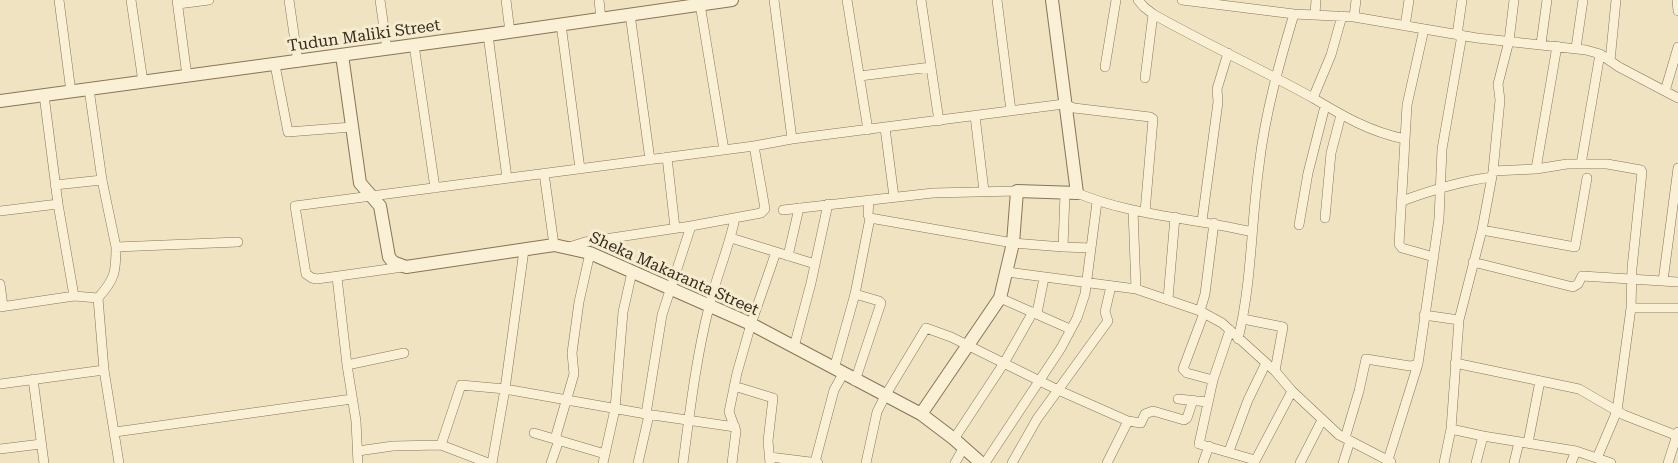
<!DOCTYPE html>
<style>
body{margin:0}
canvas{display:block;background:#efe3c1}
</style>
<canvas width="1678" height="463"></canvas>
<script>
const c = document.querySelector('canvas').getContext('2d');
c.lineJoin = 'round';
function trace(path, color, width, dash) { c.strokeStyle = color; c.lineWidth = width; c.lineCap = dash ? 'butt' : 'round'; c.setLineDash(dash || []); c.stroke(path); }
function label(font, color, halo, rows, align = 'center') {
  c.font = font + ' "Roboto Serif",serif'; c.lineWidth = 6; c.setLineDash([]); c.textBaseline = 'middle'; c.strokeStyle = halo; c.fillStyle = color; for (const [text, x, y, turn = 0] of rows) {
    c.save(); c.translate(x, y); c.rotate((+turn || 0) * Math.PI / 180); c.textAlign = isNaN(turn) ? turn : align; if (halo) c.strokeText(text, 0, 0); c.fillText(text, 0, 0); c.restore();
  }
}
const minor = new Path2D(`
 M59 0 71 92
 M131 0 143 82
 M177 0 187 76
 M289 0 298 62
 M380 0 387 49
 M506 0 510 32
 M599 0 601 19
 M774 0 792 139
 M847 0 868 130
 M921 0 939 121
 M997 0 1011 111
 M1138 0 1144 7 1153 14C1206 44 1261 69 1313 98 1343 116 1370 132 1405 139
 M1182 0 1294 14 1354 17 1477 38 1586 50 1600 54 1619 67 1678 98
 M1677 0 1678 11
 M178 4 209 0
 M700 4 724 150
 M630 14 650 160
 M1315 14 1316 0
 M1354 17 1356 0
 M561 24 580 169
 M1405 26 1409 0
 M1424 29 1407 105 1399 244 1402 248 1434 257
 M488 35 507 178
 M1457 35 1462 0
 M1541 44 1547 0
 M414 45 435 188
 M1576 48 1583 0
 M1610 61 1616 0
 M275 65 288 132 352 127
 M1105 67 1116 0
 M860 76 931 67
 M1145 78 1153 14
 M89 89 102 180 116 247 238 242
 M1665 91 1678 47
 M44 95 58 204 74 296
 M1313 98 1331 55 1342 16
 M975 116 984 191
 M885 128 894 197
 M667 157 675 228
 M1581 164 1600 54
 M1536 169 1557 46
 M1493 171 1536 169 1567 164H1607L1641 170 1642 172 1632 268 1631 308 1617 411 1597 458
 M544 173 554 245
 M55 185 102 180
 M1077 193C1132 216 1194 218 1252 232
 M869 200 868 215 870 218 1013 243 1063 247 1065 193
 M1402 201C1432 190 1460 181 1492 177
 M783 210 933 193 1017 191
 M1133 210 1136 289 1200 311 1222 323 1275 371 1292 391 1339 435 1391 462
 M0 211 58 204
 M1325 218 1331 153 1341 115
 M1202 221 1218 102 1217 89 1228 53
 M1299 225 1308 173 1325 106
 M1482 230 1575 247 1587 178
 M731 238 815 264
 M569 247 585 242 691 226 761 213 765 209 764 203 754 146
 M1063 247 1091 248
 M788 256 799 208
 M1473 262 1573 287 1578 284 1582 276 1678 282
 M403 267 317 279 312 278 306 274 295 206 754 146 792 139 1064 104 1074 108 1150 117 1153 119 1145 212
 M1007 272 1136 289
 M337 277 347 365 356 421 358 463
 M1663 281 1678 168
 M0 284 3 306
 M98 298C115 279 116 272 116 247
 M1000 298 1070 329
 M1168 299 1175 217
 M0 307 74 296 98 298 104 370 119 463
 M1631 308H1678
 M1200 311 1205 294 1214 223
 M1037 313 1044 278
 M1204 313 1183 369 1187 373 1213 380
 M1424 315 1459 320
 M1243 319 1283 327 1275 371
 M1230 330 1213 380 1199 444 1255 460
 M1238 339C1252 282 1251 223 1259 166 1265 114 1279 64 1294 14
 M794 347 811 283 828 204
 M1455 363 1579 389 1624 415 1678 436
 M347 365 404 353
 M834 369 855 294 870 218
 M33 379 44 463
 M855 381 881 303 879 301 855 294
 M0 384 104 370
 M734 386 773 398 768 441 770 463
 M1178 399 1208 402
 M646 414 662 315 691 226
 M1451 429 1483 436 1576 451 1611 463
 M115 432 352 399
 M534 433 605 454
 M1345 438 1359 391 1366 359 1410 366 1418 364
 M555 439 574 374 572 353 579 302 590 253
 M954 439 1004 363 1033 312
 M1528 443 1540 381
 M441 445 461 385 505 389 646 414 735 427
 M0 449 41 444
 M358 451 393 446 441 445 488 463
 M1229 451 1248 400 1266 363
 M770 457 818 463
 M815 462 834 390 843 374
 M492 463 505 389 524 250
 M551 463 559 440
 M603 463 615 409 623 312 632 272
 M638 463 649 415
 M683 463C690 411 696 358 709 307 716 277 729 248 735 218
 M732 463 736 431 729 412 737 373 751 324 776 252
 M866 463 877 412 885 396 926 328 951 337 1058 390 1128 421 1141 423 1145 414 1153 411 1184 420 1187 418 1193 400
 M955 463 964 447
 M985 463 1061 348 1077 318 1085 294 1097 202
 M1012 463 1037 419 1108 321 1105 312 1111 286
 M1107 463 1128 421
 M1203 463 1209 446
 M1254 463 1292 391
 M1300 463 1322 420
 M1343 463 1350 441
 M1387 463 1418 364 1439 219 1442 149 1462 35
 M1444 463 1451 429 1459 320 1482 230 1493 171 1500 100 1498 84 1509 41 1514 0
 M1476 463 1483 436
 M1514 463 1519 442
 M1571 463 1576 451
 M1668 463 1678 432`);
const tertiary = new Path2D(`
 M342 55 360 183 380 206 389 257 393 262 406 267 554 245 590 253 751 324 921 414 954 439 981 463
 M0 101 488 35 732 0
 M921 414 1000 298 1013 243 1017 191 1077 193 1052 0`);
const streetNames = [
 ["Tudun Maliki Street",364,36,-8],
 ["Sheka Makaranta Street",674,274,24]
];
trace(minor, '#897458', 10);
trace(tertiary, '#897458', 14);
trace(minor, '#faf0d5', 9);
trace(tertiary, '#faf0d5', 12);
label('16px', '#382b1d', '#f6edd1', streetNames);
</script>
